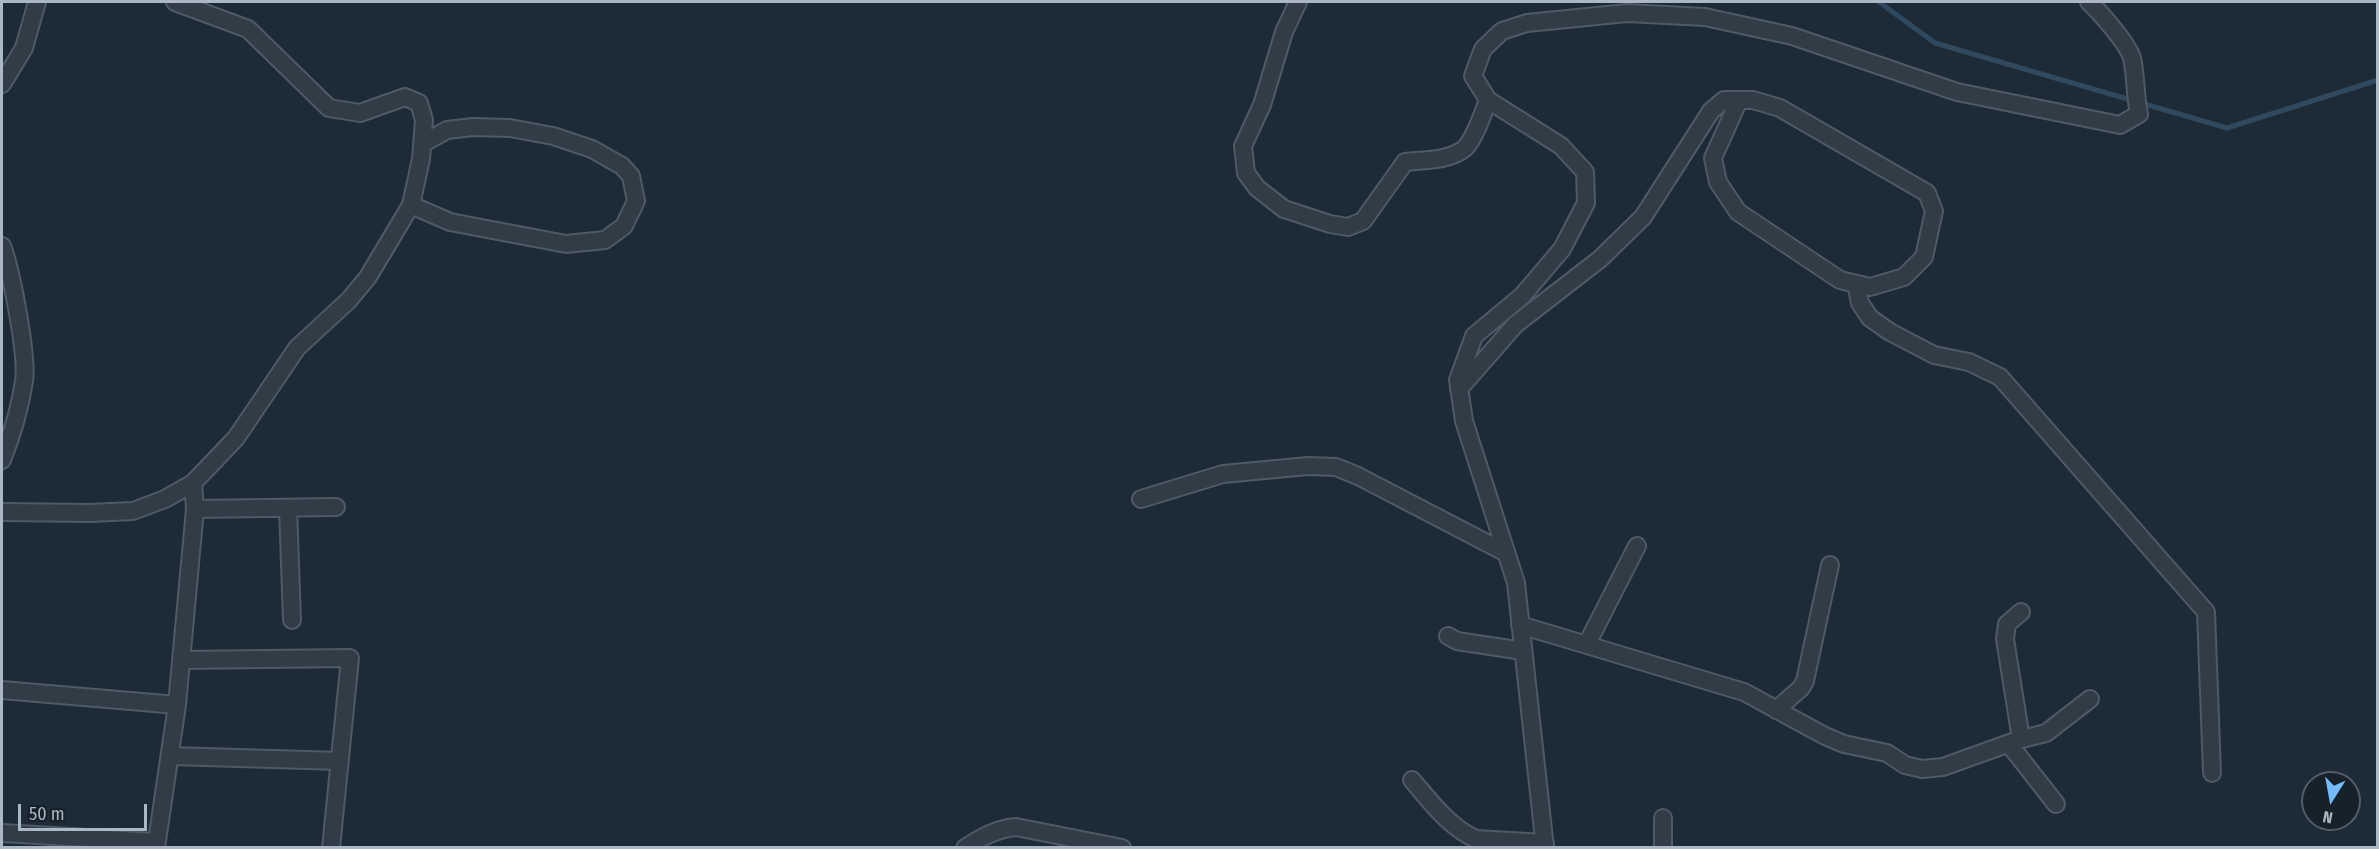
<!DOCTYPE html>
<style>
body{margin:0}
#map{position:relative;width:2379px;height:849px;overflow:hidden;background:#1d2b36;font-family:"Fira Sans Condensed",sans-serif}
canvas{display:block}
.frame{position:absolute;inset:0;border:3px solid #aab7c4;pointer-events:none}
.north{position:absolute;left:2301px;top:771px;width:60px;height:60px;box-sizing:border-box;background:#16212a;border:2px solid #515d68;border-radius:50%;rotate:191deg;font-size:16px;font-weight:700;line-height:24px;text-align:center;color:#aab7c4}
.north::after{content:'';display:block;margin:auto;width:21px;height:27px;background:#74bcff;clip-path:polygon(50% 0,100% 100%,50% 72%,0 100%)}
.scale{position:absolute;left:18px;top:804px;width:129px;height:27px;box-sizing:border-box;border:3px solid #aab7c4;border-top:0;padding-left:8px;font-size:18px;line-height:21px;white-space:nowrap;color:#aab7c4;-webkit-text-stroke:4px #16212a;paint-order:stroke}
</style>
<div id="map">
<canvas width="2379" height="849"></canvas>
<div class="frame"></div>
<div class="north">N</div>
<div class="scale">50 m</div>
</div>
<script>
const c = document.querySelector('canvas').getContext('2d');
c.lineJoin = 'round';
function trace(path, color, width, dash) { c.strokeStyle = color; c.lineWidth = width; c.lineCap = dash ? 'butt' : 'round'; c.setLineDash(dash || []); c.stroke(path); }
const stream = new Path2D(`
 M1879 2 1935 43 2227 128 2378 80`);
const minor = new Path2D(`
 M1298 2 1284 32 1262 105 1243 146 1246 173 1257 188 1284 209 1330 224 1348 227 1363 221 1405 162C1424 160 1450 161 1465 148 1475 138 1483 113 1488 100
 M2 84 24 48 37 2
 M411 205 450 222 566 244 605 240 624 226 636 201 631 176 622 166 592 149 553 136 510 128 473 127 447 130 422 144
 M2 246C11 269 28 357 24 381 20 408 12 435 2 460
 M1856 284 1860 303 1870 318 1890 332 1934 355 1969 362 2000 377 2206 612 2212 773
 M1459 389 1516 324 1600 259 1643 217 1711 111 1724 100H1753L1780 108 1927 193 1934 211 1924 257 1904 277 1870 287 1840 280 1738 212 1718 182 1713 158 1739 100
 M1141 499 1223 474 1308 466 1336 467 1358 476 1506 553
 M288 508 292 620
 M195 509 336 507
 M2 512 90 513 133 511 165 499 193 483 236 438 297 348 349 300 368 277 411 205 421 159 424 120 419 103 405 97 360 113 329 108 248 29 175 2
 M2021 612 2007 624 2005 639 2021 739
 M1520 625 1744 692 1825 736 1844 744 1887 753 1905 765 1922 769 1943 767 2018 740 2046 733 2090 699
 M1448 636 1457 641 1523 651
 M1587 644 1637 546
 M181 660 350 658 331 848
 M2 690 177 705
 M1776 710 1801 688 1805 681 1830 565
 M2009 744 2056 804
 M171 756 340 761
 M1412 780C1430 801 1450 828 1476 839L1545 843
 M2 833 156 842
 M156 848 177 705 195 509 193 483
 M965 848C982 837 996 829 1016 827L1122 848
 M1545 848 1516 583 1464 421 1458 380 1474 336 1522 296 1562 249 1586 203 1585 172 1561 146 1488 100 1473 76 1483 49 1502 31 1527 23 1627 13 1705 17 1792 36 1957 92 2120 125 2139 114C2135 95 2136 76 2132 58 2128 44 2100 12 2089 2
 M1663 848V818`);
trace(stream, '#2f495f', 5);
trace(minor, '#4e5a65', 20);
trace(minor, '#303c46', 16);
</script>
